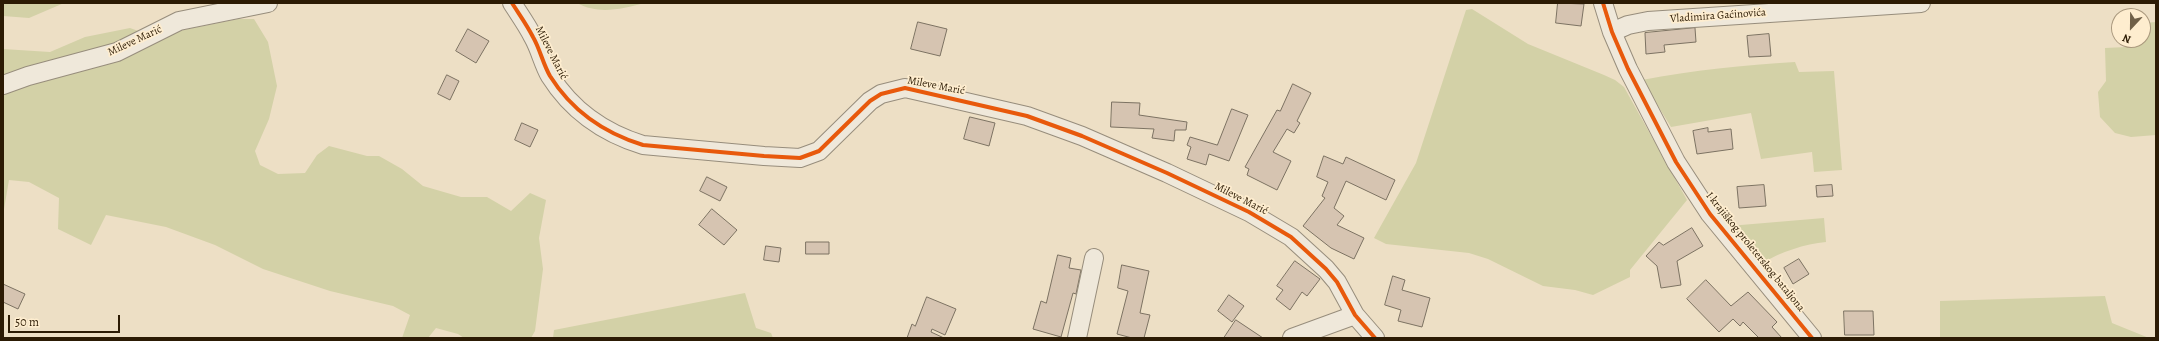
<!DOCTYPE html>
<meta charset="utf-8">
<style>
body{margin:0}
#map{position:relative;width:2159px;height:341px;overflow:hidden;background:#eddfc5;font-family:Alegreya,serif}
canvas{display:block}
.frame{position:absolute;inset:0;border:4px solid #2c1b04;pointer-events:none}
.north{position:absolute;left:2111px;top:8px;width:40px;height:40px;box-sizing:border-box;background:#feedcf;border:1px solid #aa997e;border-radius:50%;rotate:202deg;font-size:11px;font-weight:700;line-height:16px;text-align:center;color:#2c1b04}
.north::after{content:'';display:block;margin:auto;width:14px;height:18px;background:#706048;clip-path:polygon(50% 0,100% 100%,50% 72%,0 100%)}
.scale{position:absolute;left:8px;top:315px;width:112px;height:18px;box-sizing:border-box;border:2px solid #2c1b04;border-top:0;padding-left:5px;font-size:12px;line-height:14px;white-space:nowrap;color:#2c1b04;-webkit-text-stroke:3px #feedcf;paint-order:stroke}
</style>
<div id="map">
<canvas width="2159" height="341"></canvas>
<div class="frame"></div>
<div class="north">N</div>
<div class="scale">50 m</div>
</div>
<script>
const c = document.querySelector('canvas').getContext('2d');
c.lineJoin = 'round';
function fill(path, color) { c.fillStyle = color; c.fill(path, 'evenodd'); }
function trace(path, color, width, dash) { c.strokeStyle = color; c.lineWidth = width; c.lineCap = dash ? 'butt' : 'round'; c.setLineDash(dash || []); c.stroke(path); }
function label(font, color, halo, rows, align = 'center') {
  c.font = font + ' Alegreya,serif'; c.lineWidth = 3.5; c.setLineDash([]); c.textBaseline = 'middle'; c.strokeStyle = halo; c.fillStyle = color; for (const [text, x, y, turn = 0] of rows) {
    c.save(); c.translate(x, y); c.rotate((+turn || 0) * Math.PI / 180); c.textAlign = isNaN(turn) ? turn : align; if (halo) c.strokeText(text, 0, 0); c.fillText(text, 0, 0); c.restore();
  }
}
const green = new Path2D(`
 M3 3H64L29 18 3 16Z
 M577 3H645C621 9 599 15 577 3Z
 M1472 9 1528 44 1604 75 1615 80 1624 87 1687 200 1630 270V277L1593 295 1575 290 1543 286 1488 259 1469 253 1386 244 1374 238 1416 163 1466 10Z
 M238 19H254L268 42 277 86 269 119 255 151 260 165 278 174 305 173 317 155 329 146 367 156H379L402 169 423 186 461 197H487L511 211 530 193 546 200 539 238 543 269 535 331 531 338H464L458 334 436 328 428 338H402L410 315 393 306 330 291 263 269 215 245 166 227 106 215 91 245 58 229 59 198 29 182 9 180 3 215V49L50 52 85 37 130 28 158 38 183 30Z
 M2156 22V135L2131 137 2115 133 2100 117 2098 92 2106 81 2105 48 2126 47V40H2143V23Z
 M1795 62 1799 72 1834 71 1842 170 1814 172 1812 152 1761 159 1751 113 1671 127 1642 80C1693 70 1744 65 1795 62Z
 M1824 218 1826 242C1805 244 1780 252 1763 263L1729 226Z
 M745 293 756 328 771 333 773 338H553L554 330Z
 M2105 296 2112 323 2149 338H1940V301Z`);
const building = new Path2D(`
 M1558 3 1584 4 1581 26 1556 23Z
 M918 22 947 29 940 56 911 49Z
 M1695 28 1696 42 1664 45 1665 52 1646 54 1645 33Z
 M468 29 489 41 476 63 456 51Z
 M1769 34 1771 56 1749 57 1747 36Z
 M447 75 459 81 450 100 438 94Z
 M1293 84 1311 93 1297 121 1300 123 1294 133 1287 129 1273 152 1291 161 1277 190 1247 175 1249 169 1245 167 1277 110 1280 111Z
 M1112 102 1140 103 1139 115 1187 122 1186 130H1175L1174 141 1152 138 1154 129 1111 127Z
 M1232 109 1248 115 1229 161 1209 154 1206 165 1187 159 1191 147 1187 145 1190 137 1217 145Z
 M970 117 995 123 989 146 964 139Z
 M522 123 538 130 530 147 515 140Z
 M1708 128V132L1731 129 1733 149 1697 154 1693 131Z
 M1324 156 1343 164 1346 157 1395 180 1386 200 1346 181 1334 208 1344 216 1337 225 1364 238 1354 259 1331 248 1303 226 1325 198 1322 196 1328 182 1317 177Z
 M707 177 727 187 720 201 700 191Z
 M1764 185 1766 206 1739 208 1737 187Z
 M1832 185 1833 196 1817 197 1816 186Z
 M712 209 737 230 724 245 699 225Z
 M1692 228 1703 246 1677 261 1681 285 1661 288 1657 266 1646 256 1659 242 1663 245Z
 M806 242H829V254H806Z
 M766 246 781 248 779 262 764 260Z
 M1058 255 1071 258 1069 268 1081 270 1076 294 1073 293 1061 337 1033 329 1041 301 1046 303Z
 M1799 259 1809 274 1793 284 1784 268Z
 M1295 261 1320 279 1307 296 1302 292 1290 310 1276 299 1283 290 1277 286Z
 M1122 265 1149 271 1140 313 1150 315 1144 338H1132L1117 334 1128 291 1118 288Z
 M1393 276 1405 280 1402 290 1430 298 1422 327 1398 321 1401 310 1385 305Z
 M1706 280 1731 306 1748 292 1777 322 1772 327 1782 338H1759L1743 322 1740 326 1733 319 1719 332 1687 299Z
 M3 284 25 294 18 309 3 302Z
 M1229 295 1244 306 1232 322 1218 311Z
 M927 297 956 309 945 335 932 329 931 332 944 338H907L912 324 915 326Z
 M1844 311H1873L1874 335H1845Z
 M1236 320 1263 338H1224Z`);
const street = new Path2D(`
 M512 3C519 14 527 25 533 37 540 49 543 64 550 76 572 111 604 133 643 145L764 156 800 158 819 151 870 101 881 94 905 88 1027 116 1082 136 1167 173 1249 212 1291 237 1326 269 1337 282 1355 315 1375 338
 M1603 3 1612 32 1628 69 1676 162 1710 214 1812 338
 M1612 32 1628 25 1648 21 1921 3
 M3 85 28 76 117 52 179 21 268 3
 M1077 338 1094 258
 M1292 338 1355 315`);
const cycleway = new Path2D(`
 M512 3C519 14 527 25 533 37 540 49 543 64 550 76 572 111 604 133 643 145L764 156 800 158 819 151 870 101 881 94 905 88 1027 116 1082 136 1167 173 1249 212 1291 237 1326 269 1337 282 1355 315 1375 338
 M1603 3 1612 32 1628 69 1676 162 1710 214 1812 338`);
const streetNames = [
 ["Vladimira Gaćinovića",1718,16,-4],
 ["Mileve Marić",135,41,-25],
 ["Mileve Marić",551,53,63],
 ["Mileve Marić",936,86,11],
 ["Mileve Marić",1241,199,27],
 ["I krajiškog proleterskog bataljona",1755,252,51]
];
fill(green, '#d3d1a7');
fill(building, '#d6c4b1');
trace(building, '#7c7262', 1);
trace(street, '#978d7c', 20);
trace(street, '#efe8da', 18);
trace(cycleway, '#e8590c', 4);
label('11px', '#2c1b04', '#feedcf', streetNames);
</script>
